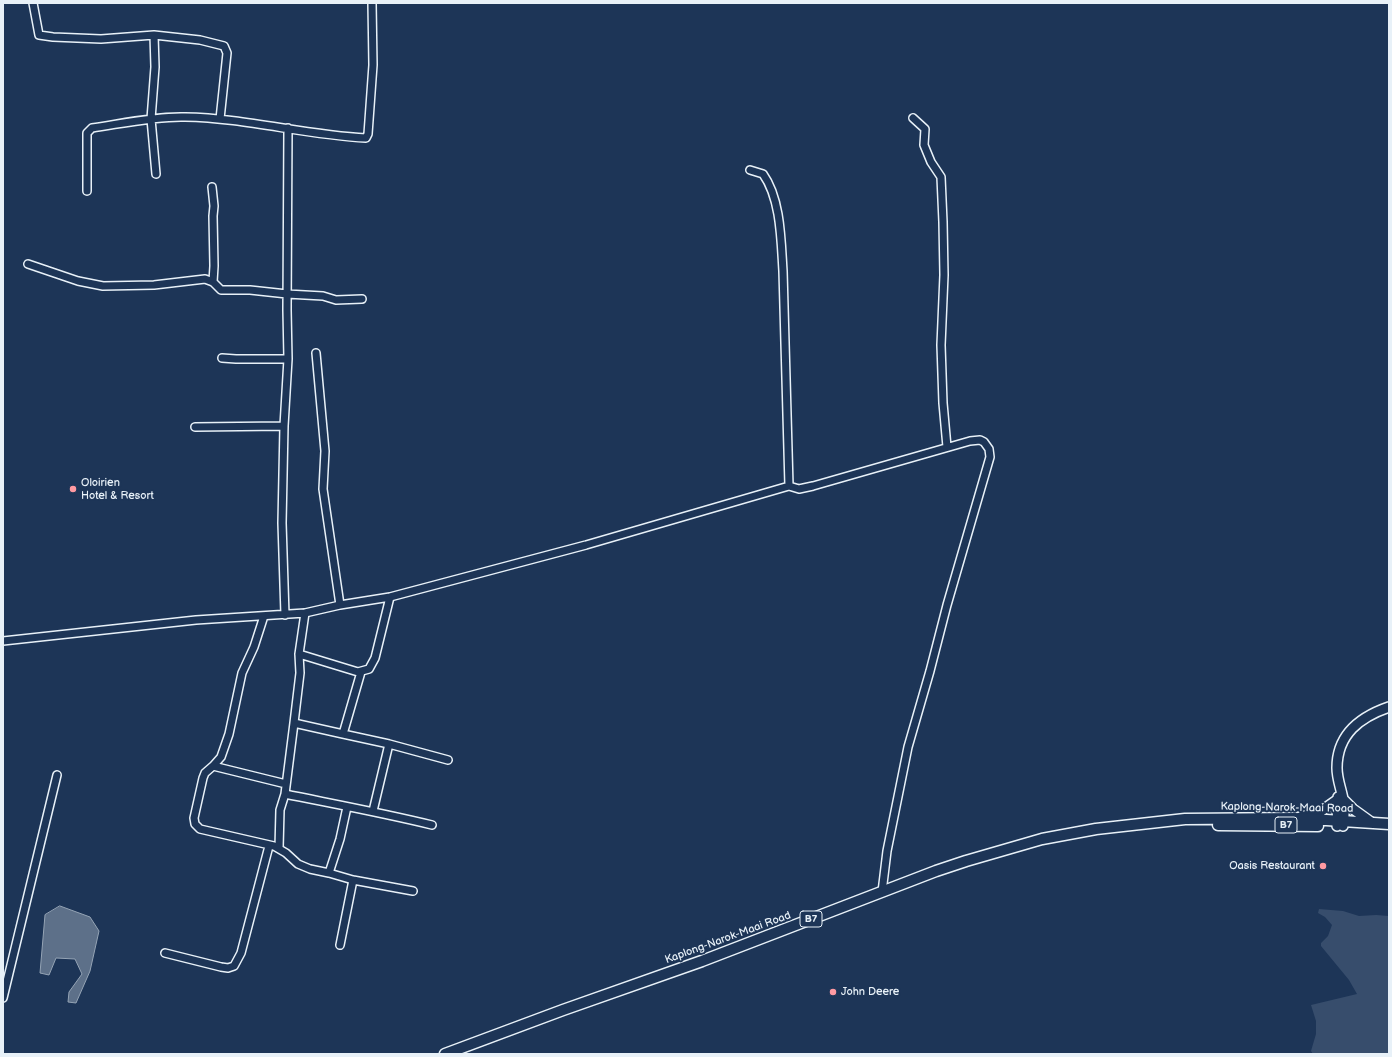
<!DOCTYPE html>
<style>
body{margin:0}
#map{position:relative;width:1392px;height:1057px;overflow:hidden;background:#1d3557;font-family:"Balsamiq Sans",sans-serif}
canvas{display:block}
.frame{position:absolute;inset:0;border:4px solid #e8f1f8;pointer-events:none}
</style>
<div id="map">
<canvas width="1392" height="1057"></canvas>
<div class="frame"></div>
</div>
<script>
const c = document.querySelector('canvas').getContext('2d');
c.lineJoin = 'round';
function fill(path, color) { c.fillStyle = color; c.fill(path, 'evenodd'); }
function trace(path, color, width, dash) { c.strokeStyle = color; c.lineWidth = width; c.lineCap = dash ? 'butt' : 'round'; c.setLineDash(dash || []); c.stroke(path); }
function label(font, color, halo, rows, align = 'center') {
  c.font = font + ' "Balsamiq Sans",sans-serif'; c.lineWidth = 4; c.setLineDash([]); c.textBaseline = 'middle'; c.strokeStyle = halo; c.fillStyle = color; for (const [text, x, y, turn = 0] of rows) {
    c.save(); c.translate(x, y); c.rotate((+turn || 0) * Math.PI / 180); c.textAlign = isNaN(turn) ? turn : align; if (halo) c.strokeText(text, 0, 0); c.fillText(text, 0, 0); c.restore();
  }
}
const green = new Path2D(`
 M1319 909 1343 911 1359 916 1376 915 1389 916V1054H1313L1311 1051 1316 1034V1021L1311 1005 1357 994 1349 980 1321 946V943L1328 936 1332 925 1325 917 1318 913Z`);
const water = new Path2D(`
 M60 906 90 917 99 931 90 971 76 1003 68 1002 69 992 82 974 75 959 56 958 49 975 40 973 45 915Z`);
const minor = new Path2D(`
 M33 3 39 35 53 37 101 39 154 35 200 40 224 46 227 53 220 119
 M154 35 155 67 151 119 156 174
 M913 118 925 129 924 145 931 162 941 177 943 222 944 275 941 345 943 403 947 447
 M750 170 763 174C781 199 781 241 783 271L789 486 799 489 813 486 970 441 980 440 984 442 989 449 990 457 947 605 930 671 908 747 887 851 882 892
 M212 187 214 206 213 216 214 266 213 282
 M87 191V133L92 128C120 124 156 116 185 117 246 118 305 135 366 138L368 134 373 65 372 3
 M28 264 78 281 103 286 154 285 205 279 213 282 221 290H250L287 294 323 296 336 300 362 299
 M316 353 325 451 323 489 340 605
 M222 358 236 359H288
 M195 427 284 426
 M285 615 282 523 284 426 288 359 287 310 288 128
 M264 616 254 647 242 673 229 734 221 757 213 766 205 773 203 778 194 818 195 824 200 829 274 846 286 853 298 864 310 869 329 873 353 880 413 891
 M3 641 196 620 305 613 340 605 390 597 586 545 789 486
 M299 654 358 672 369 669 375 658 390 597
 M361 672 343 734 389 744 448 760
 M294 723 343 734
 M213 766 286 784
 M285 794C334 804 383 813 432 825
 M373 811 389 744
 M279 848 280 810 285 794 294 723 300 673 299 654 305 613
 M329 873 340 839 347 807
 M340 945 353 880
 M165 953 221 967 228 968 234 966 241 953 269 846
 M3 998 57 775`);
const major = new Path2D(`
 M1343 799 1353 809 1371 822
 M1300 817 1320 812 1337 800
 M1337 826 1338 797
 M1343 826C1344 818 1345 807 1343 799 1341 788 1337 779 1337 768 1337 734 1360 717 1389 707`);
const highway = new Path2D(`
 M1218 825 1318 826
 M445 1054 563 1010 702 961 936 871 966 861 1042 839 1096 829 1185 819 1295 818 1389 824`);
const markers = [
 [73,489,4,"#ff9aa2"],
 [1323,866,4,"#ff9aa2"],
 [833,992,4,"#ff9aa2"]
];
const shields = [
 [1286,825,22],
 [811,919,22]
];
const shieldNames = [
 ["B7",1286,825],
 ["B7",811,919]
];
const poiNames = [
 ["Oloirien",81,483],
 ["Hotel & Resort",81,496],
 ["Oasis Restaurant",1315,866,"right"],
 ["John Deere",841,992]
];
const streetNames = [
 ["Kaplong-Narok-Maai Road",1287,808,1],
 ["Kaplong-Narok-Maai Road",728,938,-20]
];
fill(green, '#374d6c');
fill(water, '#5d7089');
trace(water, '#95a4b5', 1);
trace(minor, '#e8f1f8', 10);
trace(major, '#e8f1f8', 12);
trace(highway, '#e8f1f8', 13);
trace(minor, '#1d3557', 7);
trace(major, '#1d3557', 9);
trace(highway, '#1d3557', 10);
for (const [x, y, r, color] of markers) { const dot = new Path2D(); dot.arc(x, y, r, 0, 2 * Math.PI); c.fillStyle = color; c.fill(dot); trace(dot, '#1d3557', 1.5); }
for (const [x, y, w] of shields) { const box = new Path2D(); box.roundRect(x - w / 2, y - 8, w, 16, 3); c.fillStyle = '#1d3557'; c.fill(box); trace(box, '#e8f1f8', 1); }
label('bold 10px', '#e8f1f8', null, shieldNames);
label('11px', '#e8f1f8', '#1d3557', poiNames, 'left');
label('11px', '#e8f1f8', '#1d3557', streetNames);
</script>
